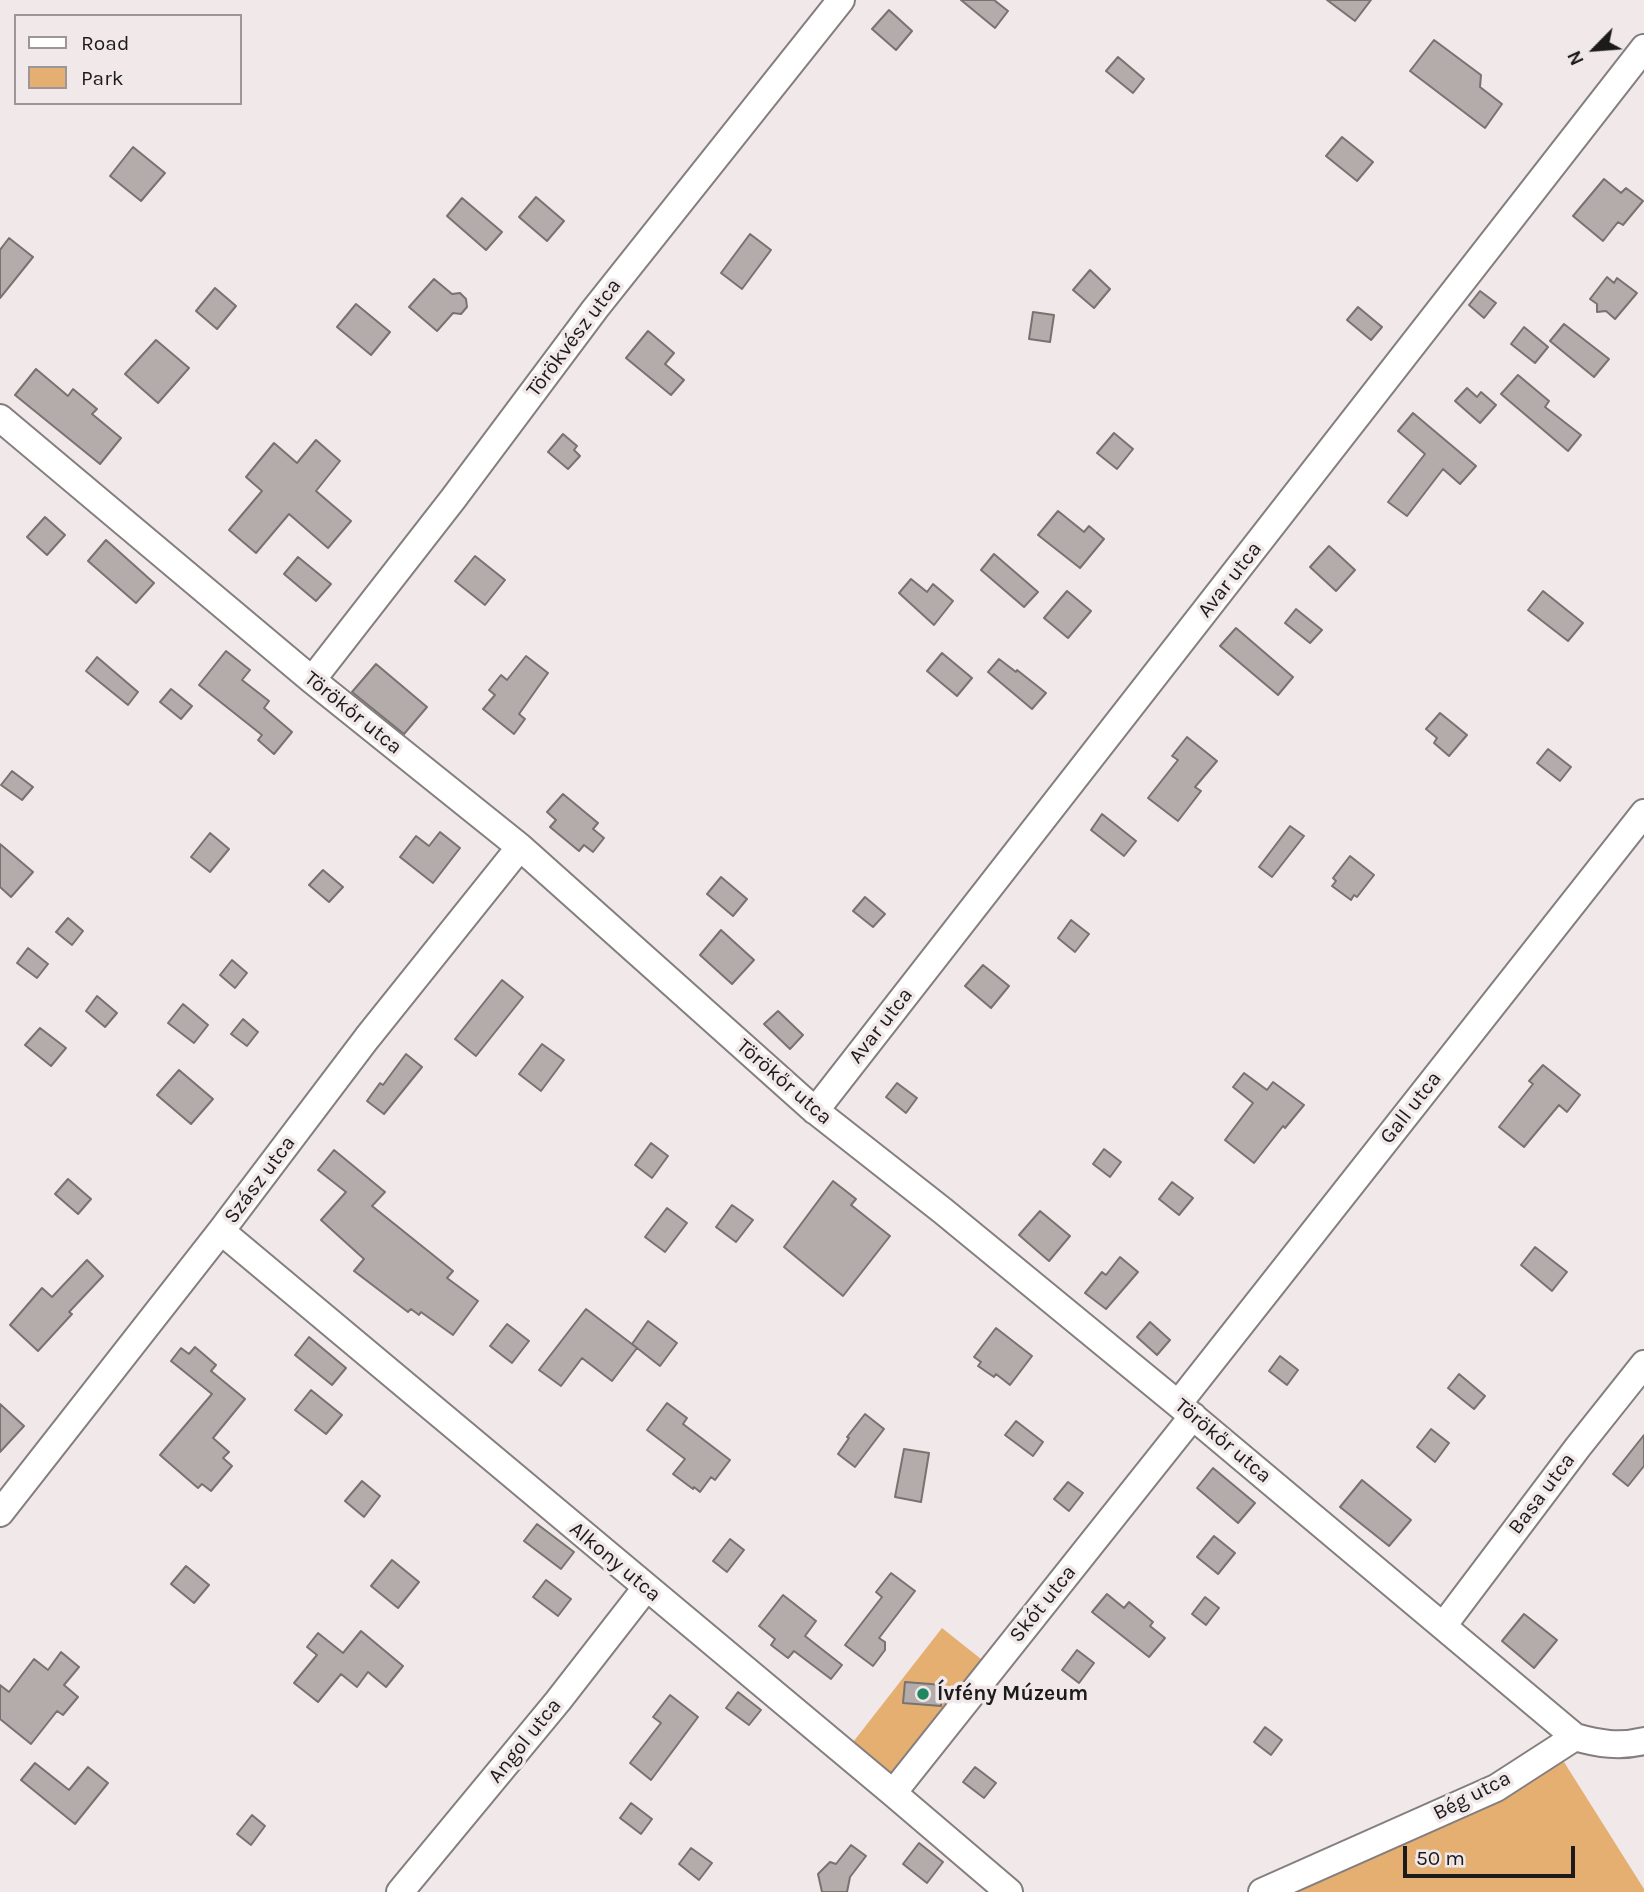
<!DOCTYPE html>
<meta charset="utf-8">
<style>
body{margin:0}
#map{position:relative;width:1644px;height:1892px;overflow:hidden;background:#f0e8e9;font-family:Karla,sans-serif}
canvas{display:block}
.legend{position:absolute;left:14px;top:14px;width:228px;height:91px;box-sizing:border-box;background:#f0e8e9;border:2px solid #9c9697;margin:0;padding:9px 12px;list-style:none;font-size:21px;color:#1d1a1b}
.legend li{display:flex;align-items:center;gap:14px;height:35px}
.legend b{width:35px;border:2px solid #9c9697}
.north{position:absolute;left:1560px;top:14px;width:70px;height:70px;-webkit-text-stroke:5px #f0e8e9;paint-order:stroke;rotate:245deg;font-size:19px;font-weight:700;line-height:28px;text-align:center;color:#1d1a1b}
.north::after{content:'';display:block;margin:auto;width:24px;height:32px;background:#1d1a1b;clip-path:polygon(50% 0,100% 100%,50% 72%,0 100%)}
.scale{position:absolute;left:1403px;top:1846px;width:172px;height:32px;box-sizing:border-box;border:4px solid #1d1a1b;border-top:0;padding-left:9px;font-size:21px;line-height:24px;white-space:nowrap;color:#1d1a1b;-webkit-text-stroke:5px #f0e8e9;paint-order:stroke}
</style>
<div id="map">
<canvas width="1644" height="1892"></canvas>
<ul class="legend">
<li><b style="height:9px;background:#fff"></b>Road</li>
<li><b style="height:19px;background:#e4af70"></b>Park</li>
</ul>
<div class="north">N</div>
<div class="scale">50 m</div>
</div>
<script>
const c = document.querySelector('canvas').getContext('2d');
c.lineJoin = 'round';
function fill(path, color) { c.fillStyle = color; c.fill(path, 'evenodd'); }
function trace(path, color, width, dash) { c.strokeStyle = color; c.lineWidth = width; c.lineCap = dash ? 'butt' : 'round'; c.setLineDash(dash || []); c.stroke(path); }
function label(font, color, halo, rows, align = 'center') {
  c.font = font + ' Karla,sans-serif'; c.lineWidth = 7; c.setLineDash([]); c.textBaseline = 'middle'; c.strokeStyle = halo; c.fillStyle = color; for (const [text, x, y, turn = 0] of rows) {
    c.save(); c.translate(x, y); c.rotate((+turn || 0) * Math.PI / 180); c.textAlign = isNaN(turn) ? turn : align; if (halo) c.strokeText(text, 0, 0); c.fillText(text, 0, 0); c.restore();
  }
}
const green = new Path2D(`
 M942 1628 986 1663 897 1775 887 1777 850 1746Z
 M1564 1762 1644 1889V1892H1262L1496 1788Z`);
const building = new Path2D(`
 M961 0H994L1008 11 995 28Z
 M1327 0H1371L1355 21Z
 M889 10 912 31 896 50 872 29Z
 M1434 40 1481 75 1480 87 1502 104 1485 128 1410 71Z
 M1118 57 1144 79 1133 93 1106 71Z
 M1342 137 1373 162 1357 181 1326 156Z
 M133 147 165 173 141 201 110 176Z
 M1604 179 1621 193 1626 188 1643 201 1623 225 1618 222 1603 241 1573 216Z
 M536 197 564 221 547 241 519 217Z
 M462 198 502 232 486 250 447 216Z
 M750 234 771 250 742 289 721 273Z
 M9 238 33 257 0 298V250Z
 M1090 270 1110 289 1094 308 1073 290Z
 M1607 277 1614 283 1617 278 1637 293 1615 319 1606 311 1597 312V304L1590 299Z
 M434 279 452 294 460 293 466 299 467 307 461 314 453 313 437 331 409 307Z
 M215 288 236 306 217 329 196 311Z
 M1480 291 1496 303 1484 318 1469 305Z
 M356 304 390 332 371 355 337 327Z
 M1358 307 1382 327 1371 340 1347 320Z
 M1033 312 1054 315 1050 342 1029 339Z
 M1564 324 1609 359 1594 377 1550 341Z
 M1524 327 1548 347 1535 363 1511 344Z
 M648 331 674 353 665 364 684 380 671 395 626 358Z
 M156 340 189 368 158 403 125 374Z
 M36 369 68 396 73 389 97 409 92 414 121 438 100 464 15 395Z
 M1518 375 1549 401 1545 407 1581 435 1568 451 1501 394Z
 M1467 388 1477 397 1481 392 1496 405 1480 423 1455 401Z
 M1413 413 1476 466 1460 484 1443 469 1407 516 1388 502 1425 454 1398 431Z
 M1114 433 1133 449 1117 469 1097 453Z
 M563 434 577 446 574 450 580 456 568 469 548 452Z
 M316 440 340 461 316 491 351 521 328 548 289 514 256 553 229 530 262 491 246 477 274 443 297 463Z
 M1058 511 1084 532 1089 526 1104 539 1080 568 1038 535Z
 M45 517 65 535 47 555 27 537Z
 M106 540 154 583 136 603 88 561Z
 M1329 546 1355 570 1336 591 1310 567Z
 M994 554 1038 592 1024 607 981 570Z
 M475 556 505 580 485 605 455 581Z
 M298 557 331 584 316 601 284 574Z
 M911 579 927 592 933 584 953 601 934 625 899 593Z
 M1067 591 1091 611 1068 638 1044 618Z
 M1543 591 1583 623 1568 641 1528 610Z
 M1296 609 1322 630 1310 643 1285 623Z
 M1236 628 1293 677 1278 695 1220 646Z
 M226 651 250 670 242 680 269 701 264 708 292 732 274 754 258 740 262 735 199 685Z
 M942 653 972 678 957 696 927 671Z
 M526 656 548 673 519 714 525 719 514 734 483 709 495 695 489 690 501 675 507 680Z
 M97 657 138 692 128 705 86 671Z
 M999 659 1016 672 1017 670 1046 693 1032 709 988 672Z
 M376 664 427 707 404 734 352 692Z
 M171 689 192 706 181 719 160 702Z
 M1440 713 1467 735 1449 756 1434 743 1437 738 1426 729Z
 M1187 737 1217 761 1195 787 1201 791 1178 821 1148 798 1178 760 1172 756Z
 M1548 749 1571 767 1560 781 1537 763Z
 M12 771 33 787 22 800 1 785Z
 M563 794 598 823 593 829 604 838 593 852 584 845 579 851 550 827 556 820 547 812Z
 M1102 814 1136 841 1124 856 1091 830Z
 M1290 826 1304 836 1272 877 1259 867Z
 M440 832 460 848 433 883 400 857 416 836 429 846Z
 M210 833 229 849 210 872 191 857Z
 M0 844 33 872 11 897 0 887Z
 M1350 856 1374 875 1357 897 1354 895 1351 900 1332 886 1336 881 1333 878Z
 M323 870 343 887 329 902 309 885Z
 M721 877 747 899 733 916 707 894Z
 M865 897 885 914 873 927 853 911Z
 M68 918 83 931 72 945 56 932Z
 M1071 920 1089 934 1075 952 1058 938Z
 M721 930 754 960 732 984 700 955Z
 M28 948 48 964 37 978 17 963Z
 M232 960 247 973 235 988 220 975Z
 M983 965 1009 986 991 1008 965 986Z
 M502 980 523 997 476 1056 455 1039Z
 M97 996 117 1013 105 1027 86 1011Z
 M183 1004 208 1025 194 1043 168 1023Z
 M778 1011 803 1035 790 1049 764 1024Z
 M243 1019 258 1032 247 1046 231 1034Z
 M40 1028 66 1048 51 1066 25 1045Z
 M542 1044 564 1060 541 1091 519 1074Z
 M406 1054 422 1067 384 1114 367 1101 380 1083 383 1085Z
 M1543 1065 1580 1095 1567 1112 1559 1105 1524 1147 1499 1127 1533 1084 1529 1081Z
 M179 1070 213 1099 191 1124 157 1095Z
 M1244 1073 1267 1090 1273 1082 1304 1105 1285 1128 1283 1126 1254 1163 1225 1140 1253 1103 1233 1087Z
 M897 1083 917 1098 906 1113 886 1097Z
 M651 1143 668 1156 652 1178 635 1165Z
 M1104 1149 1121 1162 1110 1177 1093 1164Z
 M334 1150 385 1192 372 1206 453 1271 447 1278 478 1301 453 1335 421 1312 419 1315 411 1309 408 1312 354 1271 364 1259 321 1220 346 1192 318 1170Z
 M68 1179 91 1199 78 1214 55 1194Z
 M833 1181 856 1199 851 1205 890 1236 843 1296 784 1247Z
 M1172 1182 1193 1198 1179 1215 1159 1199Z
 M732 1205 753 1220 736 1242 716 1227Z
 M667 1208 687 1223 665 1252 645 1237Z
 M1040 1211 1070 1236 1049 1261 1019 1235Z
 M1535 1247 1567 1272 1552 1291 1521 1265Z
 M1120 1257 1138 1272 1106 1309 1085 1293 1102 1272 1106 1275Z
 M87 1260 103 1276 69 1312 72 1314 38 1351 10 1325 42 1288 52 1297Z
 M586 1309 637 1348 612 1381 582 1358 561 1386 539 1370Z
 M648 1321 677 1343 660 1366 632 1344Z
 M1150 1322 1170 1340 1157 1355 1137 1337Z
 M507 1324 529 1341 512 1363 490 1346Z
 M996 1328 1032 1356 1010 1385 996 1374 994 1377 978 1366 981 1362 974 1357Z
 M309 1337 346 1368 332 1385 295 1355Z
 M195 1347 216 1365 211 1371 245 1399 213 1438 229 1452 223 1458 232 1466 211 1491 202 1484 198 1488 160 1455 212 1394 171 1361 181 1348 189 1354Z
 M1280 1356 1298 1370 1287 1385 1269 1371Z
 M1459 1374 1485 1396 1474 1409 1448 1388Z
 M311 1390 342 1415 326 1434 295 1410Z
 M667 1403 687 1418 683 1424 730 1460 715 1480 711 1477 700 1492 694 1487 693 1489 673 1474 685 1459 647 1430Z
 M0 1404 24 1426 0 1452Z
 M865 1414 884 1429 855 1467 838 1454 849 1438 847 1437Z
 M1016 1421 1043 1442 1033 1456 1005 1435Z
 M1431 1429 1449 1443 1435 1462 1417 1447Z
 M1644 1435V1466L1628 1486 1613 1474Z
 M904 1449 929 1453 921 1502 895 1497Z
 M1213 1468 1255 1503 1238 1523 1197 1488Z
 M1362 1480 1411 1520 1389 1546 1340 1507Z
 M362 1481 380 1496 364 1517 345 1501Z
 M1068 1482 1083 1493 1069 1511 1054 1499Z
 M537 1524 574 1552 561 1569 524 1541Z
 M1214 1536 1235 1553 1218 1574 1197 1557Z
 M730 1539 744 1550 727 1572 713 1561Z
 M392 1560 419 1582 398 1608 371 1586Z
 M186 1566 209 1585 194 1603 171 1584Z
 M891 1573 915 1591 879 1638 885 1642V1650L873 1666 845 1645 882 1597 876 1592Z
 M546 1580 571 1599 558 1616 533 1597Z
 M1107 1594 1124 1608 1129 1602 1153 1622 1150 1626 1165 1638 1149 1657 1092 1612Z
 M783 1595 816 1621 805 1636 842 1665 831 1679 794 1651 788 1658 771 1645 775 1639 759 1626Z
 M1205 1597 1219 1608 1206 1625 1192 1614Z
 M1524 1614 1557 1640 1534 1668 1502 1641Z
 M361 1631 403 1666 386 1687 368 1672 357 1687 341 1674 318 1702 294 1683 317 1655 307 1647 318 1633 343 1653Z
 M1077 1650 1094 1663 1079 1683 1062 1670Z
 M61 1652 79 1667 64 1685 78 1697 63 1715 57 1711 31 1744 0 1719V1685L9 1692 34 1659 48 1670Z
 M905 1682 943 1685 941 1706 903 1703Z
 M738 1692 761 1710 749 1725 726 1708Z
 M670 1695 698 1717 651 1780 630 1763 661 1723 653 1717Z
 M1265 1727 1282 1740 1271 1755 1254 1742Z
 M35 1763 69 1790 88 1767 108 1783 75 1824 21 1780Z
 M975 1767 996 1783 984 1798 963 1782Z
 M631 1803 652 1819 641 1834 620 1818Z
 M252 1815 265 1826 251 1845 237 1834Z
 M919 1843 943 1862 927 1883 903 1864Z
 M851 1845 866 1856 850 1877 847 1892H822L818 1874 830 1862 836 1864Z
 M691 1848 712 1863 699 1880 679 1864Z`);
const minor = new Path2D(`
 M0 418 312 680 520 847 812 1108 943 1211 1178 1404 1575 1737
 M312 680 453 499 595 309 841 0
 M815 1111 1644 48
 M221 1231 893 1793 1009 1892
 M1178 1404 1644 813
 M0 1513 221 1231 367 1038 520 847
 M1443 1626 1578 1447 1644 1364
 M893 1793 1193 1416
 M400 1892 558 1701 646 1588
 M1262 1892 1496 1788 1575 1737C1599 1744 1620 1747 1644 1741`);
const markers = [
 [923,1694,7,"#208660"]
];
const streetNames = [
 ["Törökvész utca",574,338,-53],
 ["Avar utca",1230,580,-52],
 ["Törökőr utca",353,713,39],
 ["Avar utca",881,1026,-52],
 ["Törökőr utca",784,1082,41],
 ["Gall utca",1411,1108,-52],
 ["Szász utca",260,1180,-53],
 ["Törökőr utca",1223,1441,40],
 ["Basa utca",1542,1494,-53],
 ["Alkony utca",615,1562,40],
 ["Skót utca",1043,1604,-51],
 ["Angol utca",525,1741,-51],
 ["Bég utca",1472,1796,-27]
];
const poiNames = [
 ["Ívfény Múzeum",937,1694]
];
fill(green, '#e4af70');
fill(building, '#b3acaa');
trace(building, '#787270', 2);
trace(minor, '#847e7f', 30);
trace(minor, '#fff', 26);
for (const [x, y, r, color] of markers) { const dot = new Path2D(); dot.arc(x, y, r, 0, 2 * Math.PI); c.fillStyle = color; c.fill(dot); trace(dot, '#f0e8e9', 2.5); }
label('21px', '#1d1a1b', '#f0e8e9', streetNames);
label('bold 21px', '#1d1a1b', '#f0e8e9', poiNames, 'left');
</script>
